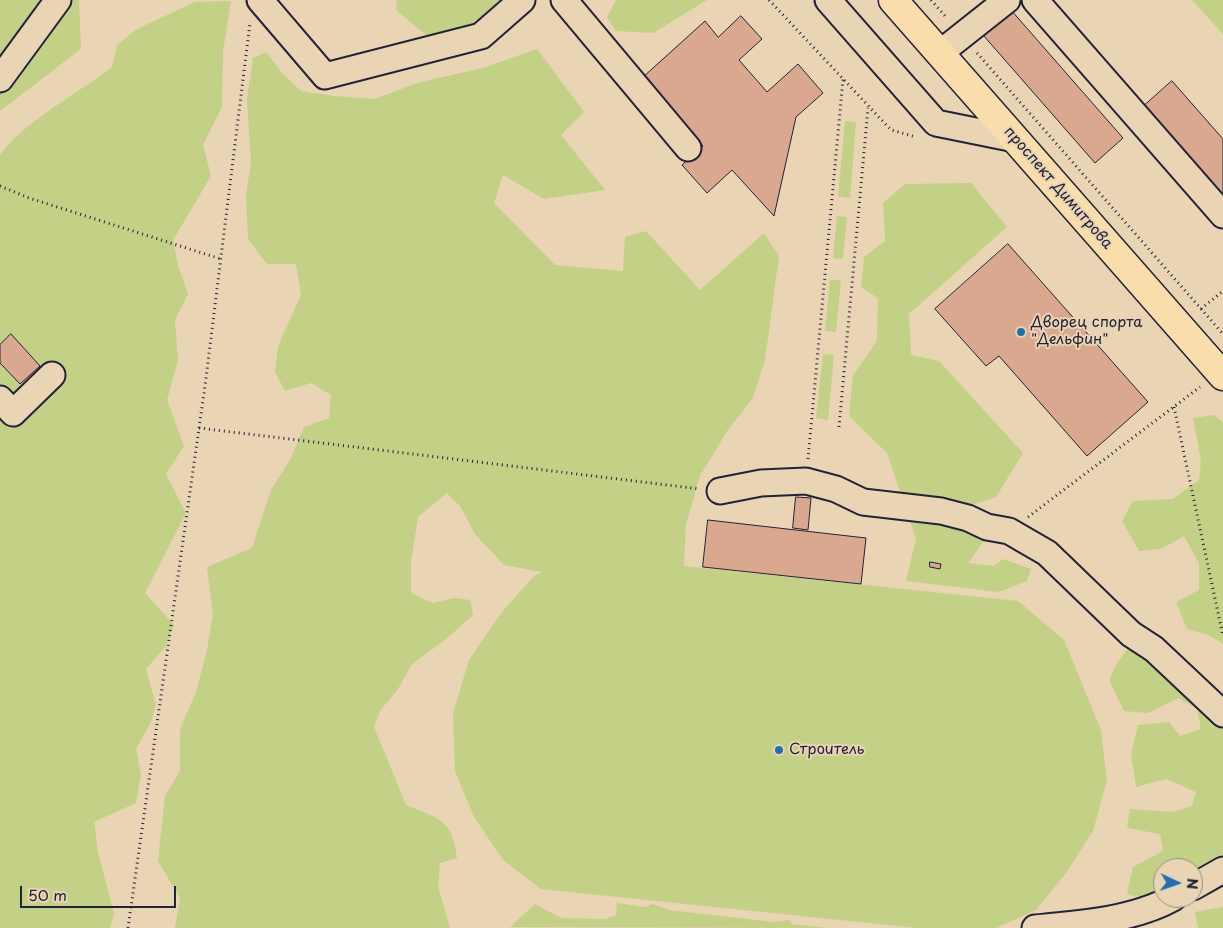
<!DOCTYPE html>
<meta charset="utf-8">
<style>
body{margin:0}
#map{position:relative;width:1223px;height:928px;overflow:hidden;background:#e9d4b3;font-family:"Playpen Sans",sans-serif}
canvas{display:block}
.north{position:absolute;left:1153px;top:858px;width:50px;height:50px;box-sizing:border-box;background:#e9d4b3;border:1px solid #998d83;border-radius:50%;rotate:93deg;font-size:14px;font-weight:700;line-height:20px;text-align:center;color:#22223b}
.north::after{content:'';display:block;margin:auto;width:18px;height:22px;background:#1f6fb2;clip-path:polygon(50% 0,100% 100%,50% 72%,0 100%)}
.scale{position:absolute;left:20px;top:886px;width:156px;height:22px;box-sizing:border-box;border:2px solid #22223b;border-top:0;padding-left:6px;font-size:15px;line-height:18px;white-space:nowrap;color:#22223b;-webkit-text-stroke:4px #e9d4b3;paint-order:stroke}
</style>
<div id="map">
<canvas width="1223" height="928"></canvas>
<div class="north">N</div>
<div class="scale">50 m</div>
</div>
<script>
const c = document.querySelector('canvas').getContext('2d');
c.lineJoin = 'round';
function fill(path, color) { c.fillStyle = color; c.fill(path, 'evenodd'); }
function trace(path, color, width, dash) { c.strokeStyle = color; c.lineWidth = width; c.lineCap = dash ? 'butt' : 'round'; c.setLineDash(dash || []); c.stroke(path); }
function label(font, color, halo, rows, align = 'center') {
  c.font = font + ' "Playpen Sans",sans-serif'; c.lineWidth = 4; c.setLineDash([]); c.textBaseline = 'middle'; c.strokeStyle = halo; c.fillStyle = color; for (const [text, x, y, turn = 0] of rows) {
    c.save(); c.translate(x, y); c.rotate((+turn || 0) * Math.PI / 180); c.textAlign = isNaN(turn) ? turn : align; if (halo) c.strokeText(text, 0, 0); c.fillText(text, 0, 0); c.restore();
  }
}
const green = new Path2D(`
 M0 0H79L81 49 0 111Z
 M397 0H506L475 29 432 40 396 10Z
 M616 0H707L653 33 616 31 607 17Z
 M1192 0H1223V35L1222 33Z
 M231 1 223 51 222 107 203 145 211 176 173 240 178 265 188 294 175 320 178 360 167 400 184 446 166 474 186 513 145 593 174 625 165 647 146 669 156 705 151 722 136 749 141 774 136 803 94 822 98 852 114 914 110 928H0V155C23 122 79 93 112 67L117 45 137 29 195 2Z
 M537 49 584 112 561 135 605 190 544 199 503 175 494 203 555 265 623 271 625 237 646 231 700 290 764 233 779 256 765 360 753 398 727 431 700 476 686 524 684 566 1018 601 1064 640 1101 730 1107 780 1093 831 1066 873 1036 910 996 928H917L541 889 503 860 474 817 455 771 453 713 469 660 501 613 534 576 542 572 504 565 475 534 460 506 447 493 418 517 411 561V593L433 603 455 598 470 600 473 615 445 640 412 664 398 689 380 711 374 727 406 805C440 819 452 819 457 858L440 863 438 886 450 928H175L180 898 158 861 165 796 180 771V729L196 692 207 650 213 614 207 567 252 548 271 490 291 458 304 427 329 418 331 395 311 383 285 391 275 372 278 346 301 295 296 264H267L248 239 246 197 251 160 247 100 253 58 266 52 283 74 301 91 334 96 375 99 417 83 483 68Z
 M845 121 856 122 850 198 838 196Z
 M971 183 1007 227 909 314 911 355 939 361 1023 453 996 497 966 507 986 538 968 563 994 566 1003 559 1031 569 1027 581 999 592 906 581 916 539 887 453 849 416 853 375 877 341 878 298 861 287 864 257 885 241 883 203 905 184Z
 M837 216 847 217 843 259 833 258Z
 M830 280H841L836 332 825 331Z
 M823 354 834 355 828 420 816 418Z
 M1215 415 1223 423V644L1209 635 1187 629 1176 602 1199 590V563L1184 536 1161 549 1139 551 1122 521 1133 501 1173 499 1199 480 1201 461 1193 418Z
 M1131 645 1223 726V861L1193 880V868H1163V896L1152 902 1127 894 1133 867 1163 851 1160 834 1127 828 1130 809 1173 812 1192 806 1196 792 1166 779 1136 787 1131 754 1138 725 1169 722 1180 736 1201 729 1197 709 1179 698 1148 713 1124 711 1109 680 1117 663Z
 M617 903 644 907 653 904 669 910 774 922 790 920 792 924 827 928 510 927 535 904 561 918 605 919 616 915Z
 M1223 907V928H1198L1195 912Z`);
const building = new Path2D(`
 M1011 10 1123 138 1095 163 983 35Z
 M741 16 762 39 739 60 767 92 798 64 823 93 796 117 774 216 732 170 707 193 682 165 703 146 642 78 705 21 718 37Z
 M1172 81 1223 139V196L1144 106Z
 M1008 244 1148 402 1087 456 999 356 986 366 935 309Z
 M11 334 40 366 20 384 0 363V345Z
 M796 497 811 498 808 530 793 528Z
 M708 520 866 538 861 584 703 567Z
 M930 562 941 564 940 569 930 567Z`);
const path = new Path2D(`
 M769 0 891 130 916 137
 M931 0 947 18
 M977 53 1223 334
 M0 186 29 198 221 259
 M1201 309 1223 291
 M1174 407 1223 636
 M839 427 868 108
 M199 428 700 489
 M808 459 843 79
 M1028 517 1200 387
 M128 928 205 386 250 23`);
const minor = new Path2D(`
 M260 0 325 76 481 36 522 0
 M564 0 688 148
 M828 0 936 123 1015 139
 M1035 0 1223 215
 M940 53 1007 0
 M0 79 58 0
 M0 399 13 413 52 375
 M720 491 761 483 806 481 836 489 863 502 941 511 968 518 987 527 1009 531 1047 553 1131 634 1154 649 1223 714
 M1193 887 1223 870
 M1035 928C1080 924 1133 920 1173 898`);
const major = new Path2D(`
 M893 0 1223 376`);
const markers = [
 [1021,332,5,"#1f6fb2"],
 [779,750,5,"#1f6fb2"]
];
const streetNames = [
 ["проспект Димитрова",1058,188,49]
];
const poiNames = [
 ["Дворец спорта",1031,323],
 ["\"Дельфин\"",1031,340],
 ["Строитель",789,750]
];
fill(green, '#c2d185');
fill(building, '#daa88e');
trace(building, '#22223b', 1);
trace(minor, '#22223b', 29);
trace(major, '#22223b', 31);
trace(path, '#22223b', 3, [1, 4]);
trace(minor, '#e9d4b3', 25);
trace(major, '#f9ddab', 28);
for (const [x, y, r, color] of markers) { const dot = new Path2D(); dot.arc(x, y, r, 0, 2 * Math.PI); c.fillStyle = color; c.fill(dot); trace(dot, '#e9d4b3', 2); }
label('15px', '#22223b', '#e9d4b3', streetNames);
label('15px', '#22223b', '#e9d4b3', poiNames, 'left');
</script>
